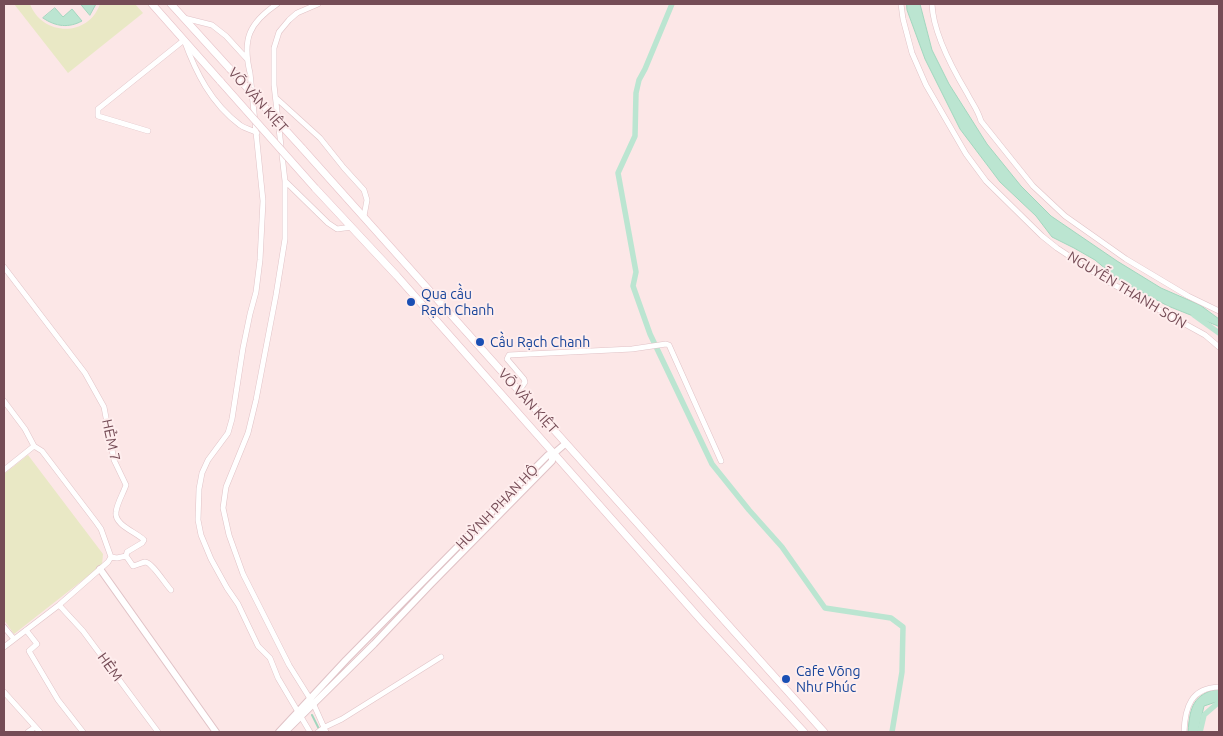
<!DOCTYPE html>
<meta charset="utf-8">
<style>
body{margin:0}
#map{position:relative;width:1223px;height:736px;overflow:hidden;background:#fce7e7;font-family:Ubuntu,sans-serif}
canvas{display:block}
.frame{position:absolute;inset:0;border:5px solid #754c56;pointer-events:none}
</style>
<div id="map">
<canvas width="1223" height="736"></canvas>
<div class="frame"></div>
</div>
<script>
const c = document.querySelector('canvas').getContext('2d');
c.lineJoin = 'round';
function fill(path, color) { c.fillStyle = color; c.fill(path, 'evenodd'); }
function trace(path, color, width, dash) { c.strokeStyle = color; c.lineWidth = width; c.lineCap = dash ? 'butt' : 'round'; c.setLineDash(dash || []); c.stroke(path); }
function label(font, color, halo, rows, align = 'center') {
  c.font = font + ' Ubuntu,sans-serif'; c.lineWidth = 4; c.setLineDash([]); c.textBaseline = 'middle'; c.strokeStyle = halo; c.fillStyle = color; for (const [text, x, y, turn = 0] of rows) {
    c.save(); c.translate(x, y); c.rotate((+turn || 0) * Math.PI / 180); c.textAlign = isNaN(turn) ? turn : align; if (halo) c.strokeText(text, 0, 0); c.fillText(text, 0, 0); c.restore();
  }
}
const green = new Path2D(`
 M14 4H30C42 36 88 38 100 4H135L143 13 68 73Z
 M28 455 103 554 102 565 14 634 4 620V474Z`);
const water = new Path2D(`
 M80 4H79H96L90 15Z
 M907 4H920L932 50 949 84 987 144 1021 186 1051 216 1117 261 1161 288 1200 305 1219 319V329L1218 326 1168 306 1119 280 1095 260 1074 248 1052 237 1036 216 1000 182 960 129 925 59 907 10Z
 M55 8 63 17 72 9 82 21C69 28 56 27 43 18Z
 M1219 688V701L1204 706 1198 732H1188C1190 706 1193 695 1219 688Z`);
const stream = new Path2D(`
 M312 715 319 729`);
const canal = new Path2D(`
 M672 4 645 69 639 80 636 93 635 136 618 173 636 272 633 286 650 334 712 464 749 510 782 547 825 608 891 618 903 627 902 672 892 732
 M1194 315 1219 333
 M1200 732 1204 715 1219 702`);
const minor = new Path2D(`
 M277 4C249 23 242 39 250 73L263 201 260 260 256 292 250 314 243 348 232 419 228 433 208 460 202 473 199 489 198 520 201 535 211 559 227 588 238 604 258 646 270 658 278 678 310 732
 M318 4 297 13 289 20 279 32 274 48V85L285 181V239L276 295 256 400 248 433 226 487 223 508 229 535 243 574 289 665 314 705 326 732
 M901 4 903 19 912 53 926 85 966 154 986 181 1042 236 1057 248 1107 281 1205 335 1219 347
 M932 4C933 33 952 68 967 93 972 103 978 110 981 121L1033 186 1065 216 1126 259 1188 296 1219 311
 M184 18 212 25 226 36 247 59
 M276 98 320 138 344 168 364 190 367 200 364 216
 M148 131 98 116V109L184 40C196 73 211 103 240 125 245 129 251 129 257 133
 M285 181 328 223 337 229 352 227
 M4 267 85 373 104 407 114 460 126 485C123 494 117 503 116 512 114 525 136 532 144 540L142 543 127 552 126 556 133 566C137 565 141 563 145 562 152 562 165 584 171 590
 M519 391 525 382 524 379 507 359 509 355 632 349 666 344 669 345 721 461
 M4 401 25 429 34 446
 M4 470 34 446
 M111 557 117 558 126 556
 M59 605 83 631 158 732
 M4 627 14 639
 M26 630 37 644 29 651 58 700 83 732
 M4 647 59 605 108 562 111 557 101 529 96 522 42 451 34 446
 M4 692 40 732
 M28 732 35 727
 M318 732 325 727 342 719 441 657
 M1184 732C1185 707 1191 688 1219 687`);
const tertiary = new Path2D(`
 M552 455 565 444
 M100 569 216 732
 M279 732 346 660 530 473 548 455H552
 M285 732 374 644 430 585 552 461V455`);
const secondary = new Path2D(`
 M152 4 221 82
 M171 4 230 69
 M302 148 824 732
 M315 188 397 276 700 619 804 732`);
const secondaryBridge = new Path2D(`
 M230 69 302 148
 M221 82 315 188`);
const markers = [
 [411,302,5,"#1a4fb4"],
 [480,342,5,"#1a4fb4"],
 [786,679,5,"#1a4fb4"]
];
const streetNames = [
 ["VÕ VĂN KIỆT",258,100,48],
 ["NGUYỄN THANH SƠN",1127,290,31],
 ["VÕ VĂN KIỆT",528,401,48],
 ["HẺM 7",111,440,78],
 ["HUỲNH PHAN HỘ",497,507,-46],
 ["HẺM",110,667,54]
];
const transitNames = [
 ["Qua cầu",421,294],
 ["Rạch Chanh",421,310],
 ["Cầu Rạch Chanh",490,342],
 ["Cafe Võng",796,671],
 ["Như Phúc",796,687]
];
fill(green, '#e9e8c5');
fill(water, '#bbe5d1');
trace(water, '#a2d6be', 1);
trace(stream, '#a2d6be', 2);
trace(canal, '#bbe5d1', 5.5);
trace(minor, '#e0c2c6', 6);
trace(tertiary, '#e0c2c6', 8);
trace(secondary, '#e7c2c8', 8);
trace(minor, '#fff', 5);
trace(tertiary, '#fff', 6);
trace(secondary, '#fff', 7);
trace(secondaryBridge, '#e7c2c8', 8, []);
trace(secondaryBridge, '#fff', 7);
for (const [x, y, r, color] of markers) { const dot = new Path2D(); dot.arc(x, y, r, 0, 2 * Math.PI); c.fillStyle = color; c.fill(dot); trace(dot, '#feeded', 2); }
label('14px', '#754c56', '#feeded', streetNames);
label('14px', '#164399', '#feeded', transitNames, 'left');
</script>
